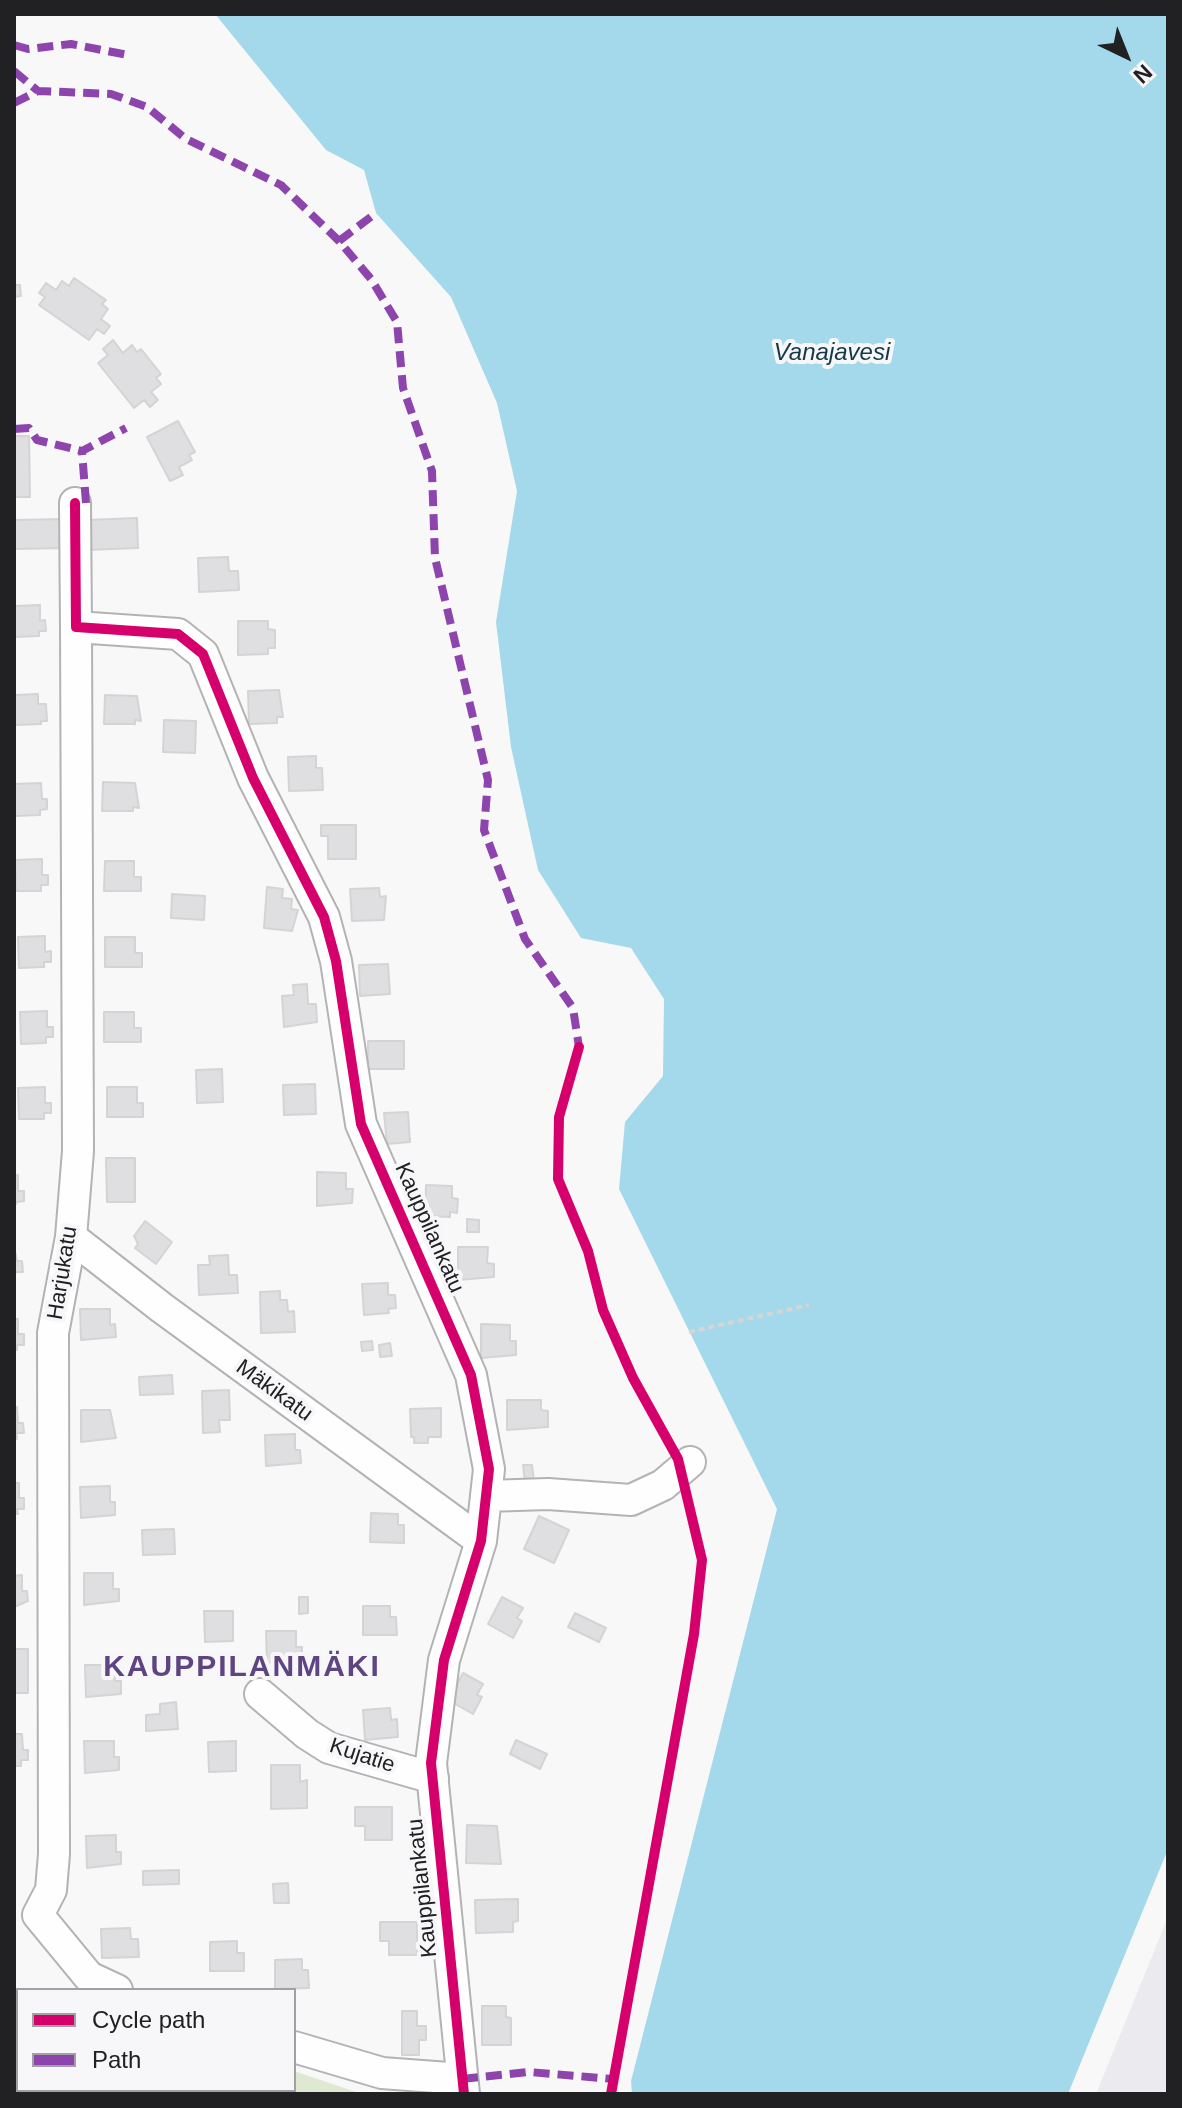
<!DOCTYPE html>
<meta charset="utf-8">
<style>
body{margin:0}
#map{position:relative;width:1182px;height:2108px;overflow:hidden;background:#f8f8f9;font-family:Arial,sans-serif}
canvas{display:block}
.frame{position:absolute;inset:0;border:16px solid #212123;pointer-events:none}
.legend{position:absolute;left:16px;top:1988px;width:280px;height:104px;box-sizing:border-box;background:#f7f7fa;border:2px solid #a1a1a4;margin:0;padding:10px 14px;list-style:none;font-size:24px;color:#212123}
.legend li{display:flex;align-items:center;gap:16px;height:40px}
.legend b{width:40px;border:2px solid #a1a1a4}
.north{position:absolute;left:1086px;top:16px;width:80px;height:80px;-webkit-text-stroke:6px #f7f7fa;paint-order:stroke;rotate:137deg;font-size:22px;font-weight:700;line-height:32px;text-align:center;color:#212123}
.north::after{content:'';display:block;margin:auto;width:28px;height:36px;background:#212123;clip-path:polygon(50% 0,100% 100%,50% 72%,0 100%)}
</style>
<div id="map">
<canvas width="1182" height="2108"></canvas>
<div class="frame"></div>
<ul class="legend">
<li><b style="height:10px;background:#d6006c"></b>Cycle path</li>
<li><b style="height:10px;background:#8e44ad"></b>Path</li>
</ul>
<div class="north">N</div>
</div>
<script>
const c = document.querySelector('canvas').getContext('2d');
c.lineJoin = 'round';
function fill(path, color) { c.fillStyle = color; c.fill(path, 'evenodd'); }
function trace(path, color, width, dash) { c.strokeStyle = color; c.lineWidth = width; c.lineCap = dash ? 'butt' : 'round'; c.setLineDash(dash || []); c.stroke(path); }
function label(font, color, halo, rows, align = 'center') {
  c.font = font + ' Arial,sans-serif'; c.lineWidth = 8; c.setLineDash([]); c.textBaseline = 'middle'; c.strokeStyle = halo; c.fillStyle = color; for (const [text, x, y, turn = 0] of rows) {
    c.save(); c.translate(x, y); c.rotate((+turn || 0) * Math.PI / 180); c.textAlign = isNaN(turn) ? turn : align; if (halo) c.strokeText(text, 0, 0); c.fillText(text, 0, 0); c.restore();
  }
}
const built = new Path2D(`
 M1168 1917V2094H1096Z`);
const green = new Path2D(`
 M14 1988 22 1990H18V2090H294V2071L362 2094H14Z`);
const water = new Path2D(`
 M215 14H1168V1849L1068 2094H632L631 2081 777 1509 619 1189 625 1122 663 1076 664 999 631 948 581 938 538 870 511 747 496 622 517 491 497 403 451 297 376 213 364 170 326 150Z`);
const building = new Path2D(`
 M74 278 106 300 102 304 108 309 101 319 110 326 104 334 97 329 89 340 39 305 45 297 39 293 46 283 56 290 62 281 69 286Z
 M14 285H20L21 296 14 297Z
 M113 340 123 353 132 345 137 352 141 349 161 374 156 378 161 384 151 392 158 400 150 407 144 400 134 408 98 363 108 355 103 349Z
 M178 421 195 452 189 455 192 460 179 467 183 475 170 481 147 437Z
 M14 436H29L30 497H14Z
 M137 518 138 548 87 550 86 520Z
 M66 519V548L14 549V520Z
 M228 557 229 571H238L239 590 199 592 198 558Z
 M40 605V621L45 620 46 631H39V636L14 637V606Z
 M238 621H268V629L275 630V648H268V654L238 655Z
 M279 690 283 717H277V723L249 724 248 691Z
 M38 694V704H46L47 721H41V724L15 725 14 695Z
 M105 695 137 696 141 721 135 720V724H104Z
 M164 720 196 721 195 753 163 752Z
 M316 756V768H322L323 790 289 791 288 757Z
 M103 782 135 783 139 808 133 807V811H102Z
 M41 783 42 799H47V809L40 810V815L15 816 14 784Z
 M321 825H356V859H328V836H321Z
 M42 859V875H48V885H41V891H16L15 860Z
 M105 861H134V877H141V891H104Z
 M267 887 283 889 282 898 292 899 291 909 298 910 292 931 264 928Z
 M379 888 380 897 386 896 384 920 352 921 350 889Z
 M172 894 205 896 204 920 171 918Z
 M45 936V952L51 951V962H44V967L19 968 18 937Z
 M105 937H135V953H142V967H105Z
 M388 964 390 994 360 996 359 965Z
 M307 984 308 1004H316L317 1022 284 1027 282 996 294 995 293 985Z
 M47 1011V1027H53V1037H46V1043L21 1044 20 1012Z
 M104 1012H134V1028H141V1042H104Z
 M368 1041H404V1069H368Z
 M222 1069 223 1102 197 1103 196 1070Z
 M315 1084 316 1114 284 1115 283 1085Z
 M45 1087V1103H51V1113H44V1119H19L18 1088Z
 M107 1087H137V1103H143V1117H107Z
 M408 1112 410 1142 387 1144 384 1113Z
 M106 1158H135V1202H107Z
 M317 1172 346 1173V1189H353L352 1203 317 1206Z
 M18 1175V1191H24V1201L17 1202 14 1207V1176Z
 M426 1185 452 1186V1198L458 1199 457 1213 450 1212V1217L425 1216Z
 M467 1219 479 1220V1232H467Z
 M145 1221 172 1242 156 1264 135 1248 138 1244 134 1236Z
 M14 1246 17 1261H22L23 1272H16L14 1277Z
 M458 1247H488L487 1263 494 1264V1277L458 1280Z
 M228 1255 229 1275H237L238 1293 199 1295 198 1265H210L209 1256Z
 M388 1283V1295H395L396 1308 388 1309 389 1313 364 1315 362 1284Z
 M280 1291V1300H287L288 1312 294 1311 295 1332 261 1333 260 1292Z
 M80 1309H110V1325L115 1324 116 1337 81 1340Z
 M14 1319H18V1334H24V1345H17V1350H14Z
 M481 1324 510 1325V1341H516V1355L481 1358Z
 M372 1341 373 1350 362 1351 361 1342Z
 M390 1343 392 1356 380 1357 379 1345Z
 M172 1375 173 1394 140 1395 139 1377Z
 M229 1390 230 1420H219L220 1432 203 1433 202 1391Z
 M507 1400H541V1410L548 1411V1427L507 1430Z
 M14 1407H17L18 1423H23L24 1433H16L17 1439Z
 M441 1408V1437H428V1443H414V1437H411L410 1409Z
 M81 1410H110L116 1438 81 1442Z
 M295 1434V1450H300L301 1463 266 1466 265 1435Z
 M523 1465H532L534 1481 525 1482Z
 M14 1483H19V1498H24V1509H17L18 1514H14Z
 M110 1486V1502H115V1515L81 1518 80 1487Z
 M371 1513 398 1514V1525H404V1543L370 1542Z
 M539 1516 569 1530 554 1563 524 1549Z
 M174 1529 175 1554 143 1555 142 1530Z
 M84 1573H113V1589H119V1601L84 1605Z
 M22 1575V1591H27L28 1601 14 1607V1576Z
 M299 1597H308V1613L299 1614Z
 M502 1597 523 1608 517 1618 522 1621 513 1638 488 1624Z
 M363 1606H390V1617H396L397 1635H363Z
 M204 1611H233V1641L205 1642Z
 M575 1613 606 1628 599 1642 568 1627Z
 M266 1631H296V1647H302V1660L267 1663Z
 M14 1649H28V1693H14Z
 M85 1665H115V1681H121V1694L86 1697Z
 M463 1673 483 1684 477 1695 482 1697 473 1714 448 1700Z
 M176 1702 178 1729 146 1731V1715L160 1714V1704Z
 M390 1708 391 1720 397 1719 398 1737 365 1740 363 1710Z
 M14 1734H22L23 1750H28V1760H21V1766H14Z
 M516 1740 547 1754 540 1769 510 1754Z
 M84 1741H114V1757H119V1770L85 1773Z
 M236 1741V1771L209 1772 208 1742Z
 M271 1765H300V1782L307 1780V1808L271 1809Z
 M355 1807H392V1840H365V1826H355Z
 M467 1825 497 1826 501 1864 466 1863Z
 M116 1835V1852H121V1864L87 1868 86 1836Z
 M179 1870V1884L143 1885V1871Z
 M288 1883 289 1903H274L273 1884Z
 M518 1899V1921L513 1922V1932L476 1933 475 1900Z
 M380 1922H417V1955H389V1941H380Z
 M130 1928 131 1939H138L139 1957 102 1958 101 1929Z
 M237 1941V1953H244V1971H210V1942Z
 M302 1959V1970H308L309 1988 275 1989V1960Z
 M482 2006H506V2017L511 2018V2045H482Z
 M402 2011H417V2026H426V2040H419V2055H402Z
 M268 2090H284L286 2094H259Z`);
const path = new Path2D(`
 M689 1332 809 1305`);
const minor = new Path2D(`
 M75 503 76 627 178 634 203 654 253 778 324 917 336 961 361 1124 471 1375 489 1469 481 1541 444 1660 431 1763 464 2094
 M71 1237 162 1308 481 1541
 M486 1496 548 1494 631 1500 663 1485 690 1462
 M260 1694 307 1734 329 1748 433 1778
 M38 1915 51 1890 54 1854 53 1333 71 1237 78 1151 76 627
 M38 1915 89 1977 117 1990
 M294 2047 382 2073 462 2079`);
const quiet = new Path2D(`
 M14 45 28 49 71 44 128 55
 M14 71 38 91
 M14 103 38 91 111 94 147 107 186 139 281 185 339 241 371 279 397 322 403 388 432 471 435 558 488 780 484 830 525 939 573 1008 579 1047
 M339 241 376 213
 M14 429 29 428 37 440 82 451
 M86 503 82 451 126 428
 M462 2079 529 2072 613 2079`);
const cycleway = new Path2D(`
 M75 503 76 627 178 634 203 654 253 778 324 917 336 961 361 1124 471 1375 489 1469 481 1541 444 1660 431 1763 464 2094
 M579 1047 559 1117 558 1179 588 1251 603 1310 633 1378 678 1459 702 1560 694 1634 611 2094`);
const streetNames = [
 ["Kauppilankatu",429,1228,66],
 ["Harjukatu",63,1273,-81],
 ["Mäkikatu",274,1391,36],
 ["Kujatie",362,1756,18],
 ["Kauppilankatu",423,1888,-96]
];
const waterNames = [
 ["Vanajavesi",832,353]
];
const districtNames = [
 ["KAUPPILANMÄKI",242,1668]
];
fill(built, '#eaeaef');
fill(green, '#dfe9d1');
fill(water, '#a3d9eb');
fill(building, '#dfdfe1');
trace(building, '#d4d4d5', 2);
trace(minor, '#b3b3b4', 34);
trace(path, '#d5d5d6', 4, [6, 4]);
trace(minor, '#fefefe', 30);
trace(quiet, '#8e44ad', 8, [16, 8]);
trace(cycleway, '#d6006c', 10);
label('22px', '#212123', '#f7f7fa', streetNames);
label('italic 24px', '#153944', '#f7f7fa', waterNames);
c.letterSpacing = '2px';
label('bold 30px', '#5e4480', '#f7f7fa', districtNames);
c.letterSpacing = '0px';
</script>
